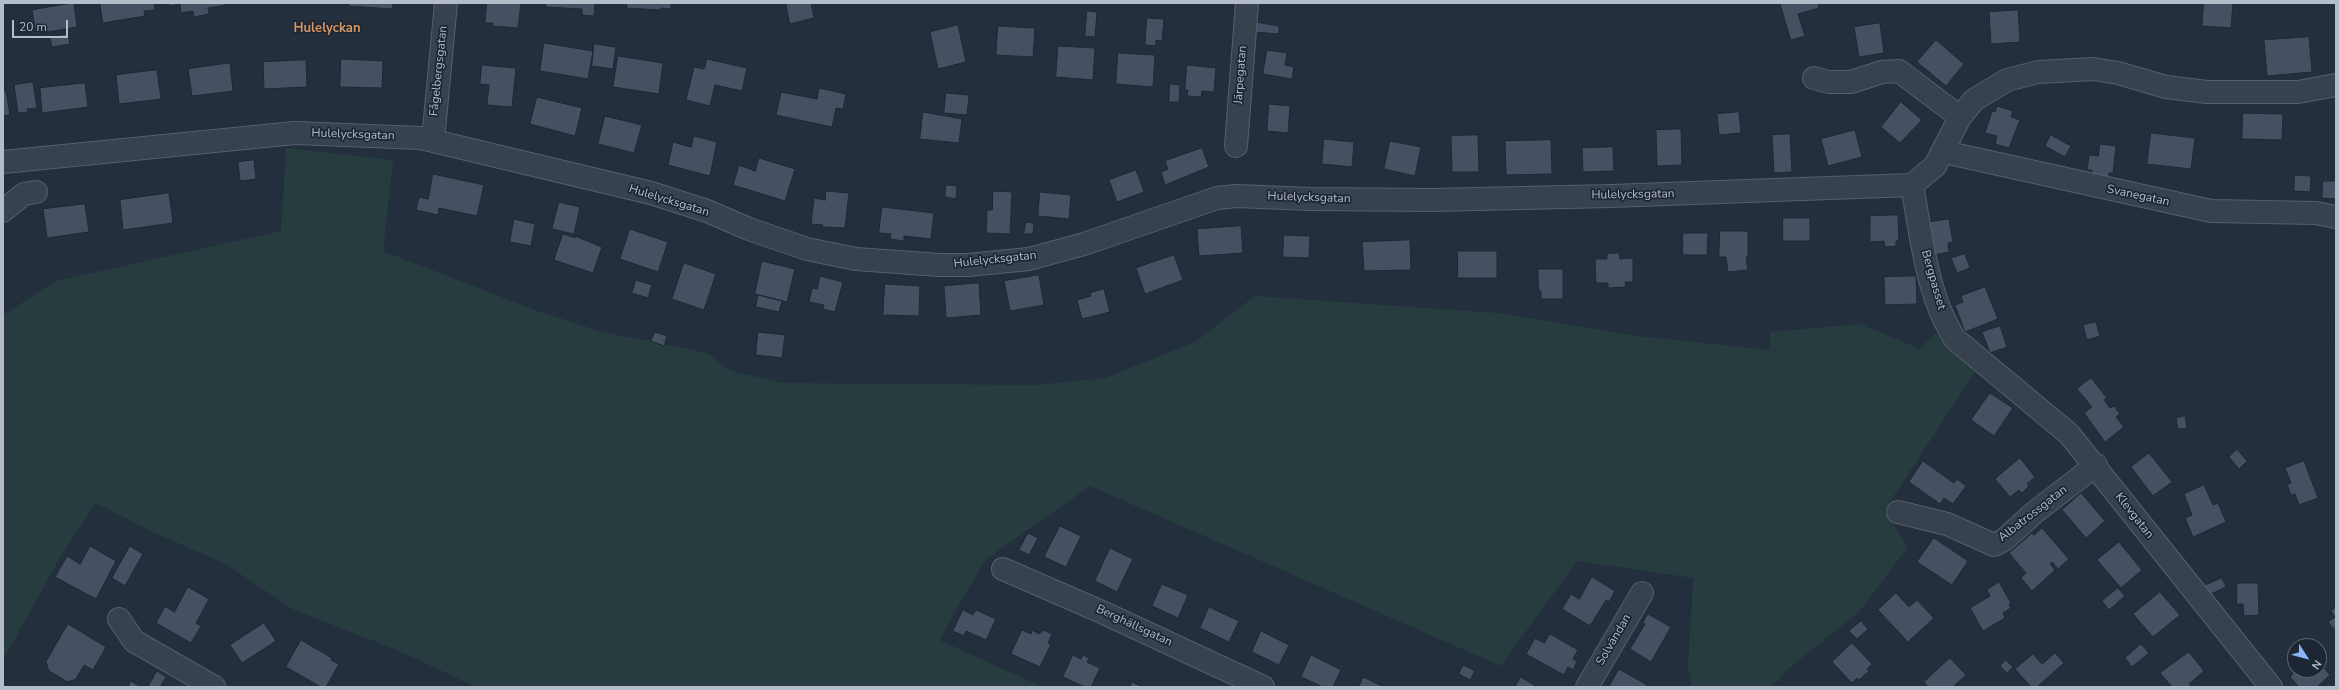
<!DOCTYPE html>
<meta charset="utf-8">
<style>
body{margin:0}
#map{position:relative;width:2339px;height:690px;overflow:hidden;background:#242f3e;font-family:"Nunito Sans",sans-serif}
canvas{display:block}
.frame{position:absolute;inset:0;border:4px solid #b4bcc9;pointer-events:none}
.north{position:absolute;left:2287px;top:638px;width:40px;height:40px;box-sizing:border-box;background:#1d2633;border:1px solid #59626f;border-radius:50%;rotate:126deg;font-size:11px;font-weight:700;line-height:16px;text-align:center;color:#b4bcc9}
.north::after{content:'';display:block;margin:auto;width:14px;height:18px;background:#8ab4f8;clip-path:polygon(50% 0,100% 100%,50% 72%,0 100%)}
.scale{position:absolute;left:12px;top:20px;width:56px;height:18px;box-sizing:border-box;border:2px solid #b4bcc9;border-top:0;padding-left:5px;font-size:12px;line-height:14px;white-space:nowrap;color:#b4bcc9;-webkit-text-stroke:3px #1d2633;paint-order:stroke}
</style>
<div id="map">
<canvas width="2339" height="690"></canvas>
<div class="frame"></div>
<div class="north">N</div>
<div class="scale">20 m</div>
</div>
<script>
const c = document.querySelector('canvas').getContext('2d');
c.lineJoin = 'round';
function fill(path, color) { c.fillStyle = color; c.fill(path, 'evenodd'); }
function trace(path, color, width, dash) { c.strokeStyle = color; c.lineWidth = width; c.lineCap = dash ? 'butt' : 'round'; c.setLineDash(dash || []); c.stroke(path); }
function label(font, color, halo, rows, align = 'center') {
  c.font = font + ' "Nunito Sans",sans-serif'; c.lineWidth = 3.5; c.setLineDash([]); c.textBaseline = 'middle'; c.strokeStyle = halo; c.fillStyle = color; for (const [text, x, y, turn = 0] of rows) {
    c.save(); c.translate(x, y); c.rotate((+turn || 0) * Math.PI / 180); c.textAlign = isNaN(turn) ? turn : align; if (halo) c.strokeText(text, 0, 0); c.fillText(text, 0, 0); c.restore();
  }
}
const green = new Path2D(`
 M286 148 393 160 383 251 535 310 602 332 707 353 731 371 783 383 1036 385 1105 378 1195 342 1255 296 1499 313 1638 336 1770 350V332L1860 324 1920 349 1935 333 1977 369 1884 511 1908 547 1859 612 1787 670 1771 687H1692L1688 667 1693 578 1577 561 1501 666 1090 486 985 560 939 640 1043 687H476L397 650 294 610 224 563 157 534 96 503 61 556 3 660V315L56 281 281 231Z`);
const building = new Path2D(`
 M74 3 77 27 36 34 32 10Z
 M100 3H154L155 10 144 11 145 16 103 23Z
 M169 3H226V5L208 8 209 14 194 17 193 11 181 13 180 4 169 6Z
 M349 3H393L392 9 349 6Z
 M487 3H521L518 28 492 26 493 23H485Z
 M546 3H595L594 16 582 15V9L546 7Z
 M627 3H671V9L661 8V10L627 8Z
 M786 3H811L814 18 790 24Z
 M1780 3H1818L1819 8 1798 14 1805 36 1791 40Z
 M2204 3H2233L2231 28 2202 26Z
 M2018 10 2020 42 1991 44 1989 12Z
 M1087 11 1097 12 1095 37 1085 36Z
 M1147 18 1164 19 1162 41 1156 40V46L1145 45Z
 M1255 22 1279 26V34L1254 32Z
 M1880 23 1884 53 1859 57 1854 27Z
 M958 25 966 62 938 69 930 32Z
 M998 26 1035 28 1033 57 996 55Z
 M68 34 70 44 52 47 50 37Z
 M2309 37 2312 72 2267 76 2264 40Z
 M1936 40 1964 64 1946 86 1917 62Z
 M544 43 593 51 588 79 540 71Z
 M594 44 616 47 613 69 592 66Z
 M1058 46 1095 48 1093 80 1056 77Z
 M1267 50 1287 53 1285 65 1294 67 1292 79 1263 74Z
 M1118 53 1155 55 1153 87 1116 84Z
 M618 56 663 63 659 94 613 87Z
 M341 59 383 61 382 88 340 87Z
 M707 59 747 68 742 91 715 85 710 106 686 100 694 67 704 69Z
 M306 60 307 87 264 89 263 62Z
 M230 63 233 91 192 96 188 69Z
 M482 65 516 68 512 107 487 105 489 85 480 84Z
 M1187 65 1216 68 1214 92 1202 91 1201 97 1187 96 1188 90H1185Z
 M157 70 161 99 119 104 116 75Z
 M33 82 37 108 27 109 28 112 18 113 14 85Z
 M85 83 88 107 42 113 40 88Z
 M1170 84 1180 85 1179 102H1169Z
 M819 88 846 94 843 109 836 108 832 127 776 115 781 92 817 99Z
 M3 91H6L10 115 3 116Z
 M946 93 969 95 967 115 944 113Z
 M537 97 582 108 575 136 530 124Z
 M1901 102 1922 120 1900 143 1881 127Z
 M1269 104 1290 106 1288 133 1267 131Z
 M1997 106 2013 111 2011 117 2020 120 2009 148 1995 144 1997 136 1985 133 1992 111 1995 112Z
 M923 112 962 119 959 143 920 139Z
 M1739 112 1741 133 1719 135 1717 114Z
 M2243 113 2283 114 2282 140 2242 139Z
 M605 116 642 125 634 153 598 144Z
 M1681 129 1682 165 1657 166 1656 130Z
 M1855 130 1862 157 1828 166 1821 139Z
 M2151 133 2195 138 2191 169 2147 164Z
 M1790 134 1792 172 1774 173 1772 135Z
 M1478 135 1479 172H1452L1451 136Z
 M2051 135 2071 146 2065 157 2045 146Z
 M694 136 717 142 710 176 668 165 673 142 691 147Z
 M1324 139 1354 142 1352 167 1322 164Z
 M1551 140 1552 174 1506 175 1505 141Z
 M1390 141 1421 147 1415 176 1384 169Z
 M2100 144 2116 146 2113 173H2109V178L2091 175 2092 170H2087L2089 155 2098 156Z
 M1613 147 1614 171 1583 172 1582 148Z
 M1202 148 1209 167 1165 185 1161 172 1168 169 1165 161Z
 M759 158 795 169 785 201 733 185 739 165 755 171Z
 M254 160 256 179 240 181 238 162Z
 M1136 170 1144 192 1117 202 1109 180Z
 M433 174 484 185 477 216 439 208 438 215 416 210 419 197 428 199Z
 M2295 175 2311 176 2310 192 2294 191Z
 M2323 181H2336V204V199L2322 198Z
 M946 185 957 186 956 199 945 197Z
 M826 191 849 193 845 228 822 227 823 225 811 224 814 198 825 200Z
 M993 191 1012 192 1010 234 986 233 987 210H992Z
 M1040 192 1071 195 1069 219 1038 216Z
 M169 193 173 223 123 230 120 200Z
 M559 202 580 207 574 234 552 229Z
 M85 204 89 232 47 238 43 209Z
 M882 207 934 213 931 239 904 236V241L890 239 891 234 879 233Z
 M1898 215 1899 241H1896V246L1885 247 1884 241 1870 242V216Z
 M1783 218H1810V241H1783Z
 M514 219 535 224 531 246 510 242Z
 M1949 219 1953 242 1948 243 1949 252 1934 255 1924 223Z
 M1026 222 1034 223 1033 234H1024Z
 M1241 226 1243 253 1199 256 1197 229Z
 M630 229 668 242 658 272 620 259Z
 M1720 231H1748V257H1746L1748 270 1728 272 1726 257H1719Z
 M1683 233H1708L1707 255H1683Z
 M563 234 575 238V236L602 247 593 273 554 260Z
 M1284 235 1310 236 1309 258 1283 257Z
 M1410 240 1411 270 1364 271 1362 242Z
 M1458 251H1497V278H1458Z
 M1619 253 1620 259 1633 258V282H1625L1626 287 1608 288V283H1596L1595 259H1607V254Z
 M1965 254 1970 268 1957 273 1951 258Z
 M1174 255 1183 280 1145 294 1136 268Z
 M762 261 795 269 787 302 755 294Z
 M684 263 716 274 704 310 672 299Z
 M1538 269H1563V299H1541V291H1539Z
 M1039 275 1044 305 1010 311 1004 281Z
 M820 276 843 282 835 312 823 309 824 305 809 302 812 288 817 289Z
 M1916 276 1917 304 1885 305 1884 277Z
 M636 280 652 285 648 298 632 293Z
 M979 283 981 315 946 318 944 286Z
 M885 284 920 286 919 316 883 315Z
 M1985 287 1998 319 1965 332 1955 305 1963 302 1961 296Z
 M1104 289 1110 312 1082 319 1077 300 1091 296 1090 293Z
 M758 295 782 301 779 312 756 307Z
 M2336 319V347L2334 320Z
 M2096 322 2100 336 2087 340 2083 325Z
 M2000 326 2007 347 1990 353 1982 332Z
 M655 332 667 336 664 346 651 341Z
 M758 332 785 335 782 358 756 355Z
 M2091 378 2107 398 2104 400 2110 408 2114 406 2120 414 2116 417 2124 427 2105 442 2084 413 2092 407 2077 389Z
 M1990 393 2013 408 1994 436 1971 420Z
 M2185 416 2187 428 2178 429 2176 418Z
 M2237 449 2247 461 2239 469 2229 457Z
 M2149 453 2172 482 2153 496 2131 467Z
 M2020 458 2035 477 2027 484 2029 486 2022 493 2019 490 2010 497 1995 479Z
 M1923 461 1954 483 1957 479 1966 486 1953 504 1944 498 1940 504 1909 482Z
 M2304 461 2318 498 2299 505 2295 494 2291 495 2287 484 2291 483 2285 468Z
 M2204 485 2213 505 2218 503 2226 522 2193 537 2185 518 2192 515 2184 494Z
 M2081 493 2105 521 2086 538 2062 510Z
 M1060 526 1081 536 1066 567 1044 557Z
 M2042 528 2069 559 2058 569 2052 562 2050 564 2055 570 2032 591 2021 578 2026 573 2009 553 2032 533 2034 535Z
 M1028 533 1038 538 1029 555 1019 550Z
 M1934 538 1968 561 1952 585 1917 562Z
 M2119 542 2142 570 2121 588 2097 560Z
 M90 546 116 561 96 599 55 577 67 556 80 564Z
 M130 546 143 554 125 586 112 578Z
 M1110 548 1133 559 1117 592 1095 581Z
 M1592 577 1615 591 1609 602 1606 600 1590 626 1562 609 1571 594 1579 599Z
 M2222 578 2226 587 2206 596 2199 588Z
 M1999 582 2011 603 2009 604 2011 608 2003 613 2005 618 1983 631 1970 608 1990 596 1987 590Z
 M2237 583H2258L2259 615 2244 616 2243 604H2237Z
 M1162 584 1188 595 1178 618 1152 606Z
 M188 587 209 599 196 623 201 626 191 643 156 623 165 606 174 612Z
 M2118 588 2125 596 2109 610 2102 601Z
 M2160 592 2180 615 2153 637 2133 614Z
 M1896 593 1909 607 1917 600 1934 618 1908 642 1878 610Z
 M1209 607 1239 621 1229 642 1200 628Z
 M2336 607V631L2328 622 2335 617 2331 611Z
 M963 610 973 615 976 610 996 619 986 640 966 631 964 636 953 631Z
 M1648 614 1671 627 1651 662 1630 649 1645 624 1643 623Z
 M1861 621 1868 629 1857 639 1849 631Z
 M264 623 276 641 242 663 230 645Z
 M68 624 106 647 93 670 84 665 76 679 68 682 49 671 46 662Z
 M1022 630 1031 634 1032 630 1039 634 1044 630 1052 634 1048 643 1051 644 1040 667 1011 654Z
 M1261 631 1289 645 1279 665 1252 652Z
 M1550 634 1578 650 1573 659 1577 661 1573 670 1568 667 1564 675 1526 654 1535 638 1544 643Z
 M301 640 332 658 331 660 339 664 326 687H321L286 667Z
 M1852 643 1872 664 1867 669 1869 671 1859 680 1857 678 1852 683 1832 662Z
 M2141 644 2149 653 2132 667 2125 658Z
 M2189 652 2204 671 2189 684 2192 687H2172L2160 673Z
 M2055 653 2064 663 2037 687H2031L2015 669 2033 654 2042 664Z
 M1073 655 1081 659 1083 655 1089 658 1087 662 1100 668 1091 687H1085L1063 677Z
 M1311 655 1341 670 1333 687H1323L1301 677Z
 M1950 658 1966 675 1953 687H1928L1924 682Z
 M2006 660 2013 667 2007 673 2000 666Z
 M2295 661V670H2319V662L2330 675 2317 687H2299L2290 677 2294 672 2289 666Z
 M1463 665 1475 671 1470 680 1459 674Z
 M1619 669 1647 685 1646 687H1609Z
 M157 671 166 677 160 687H148Z
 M1363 677 1384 687H1359Z
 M1521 677 1537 687H1515Z
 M131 681 141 687H128Z
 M1132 682 1143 687H1130Z`);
const street = new Path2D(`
 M1814 78 1829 82H1851L1882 72 1899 71 1960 117
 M433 140 446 3
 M1236 146 1247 3
 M1944 152 2211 211 2316 213 2336 217
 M3 162 295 133 421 138 651 193 707 211 749 229 807 249 856 259 939 265H968L1029 259 1084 244 1217 198 1236 196 1311 199 1432 200 1611 196 1912 185 1935 166 1960 117 1974 100 2007 80 2038 72 2093 69 2118 73 2166 87 2207 92H2298L2336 85
 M1912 185C1921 234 1927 297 1955 339L2069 434 2271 687
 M3 211 24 194 36 192
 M1898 512 1947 524 1994 545 2004 540 2035 512 2096 465
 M1003 569 1104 613 1263 687
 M119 619 134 641 214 687
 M1587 687 1642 593`);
const streetNames = [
 ["Fågelbergsgatan",439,71,-84],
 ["Järpegatan",1241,75,-86],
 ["Hulelycksgatan",353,135,2],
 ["Hulelycksgatan",1633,195,-1],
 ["Svanegatan",2138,196,12],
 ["Hulelycksgatan",1309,198,2],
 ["Hulelycksgatan",669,201,17],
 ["Hulelycksgatan",995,260,-6],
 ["Bergpasset",1933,280,74],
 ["Albatrossgatan",2033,514,-38],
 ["Klevgatan",2134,516,52],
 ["Berghällsgatan",1134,626,25],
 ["Solvändan",1614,640,-60]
];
const neighbourhoodNames = [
 ["Hulelyckan",327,29]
];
fill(green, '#263c3f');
fill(building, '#455162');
trace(building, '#1f2835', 1);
trace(street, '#565f6c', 24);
trace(street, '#38414e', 22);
label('12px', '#b4bcc9', '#1d2633', streetNames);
label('bold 13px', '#d59563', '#1d2633', neighbourhoodNames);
</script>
